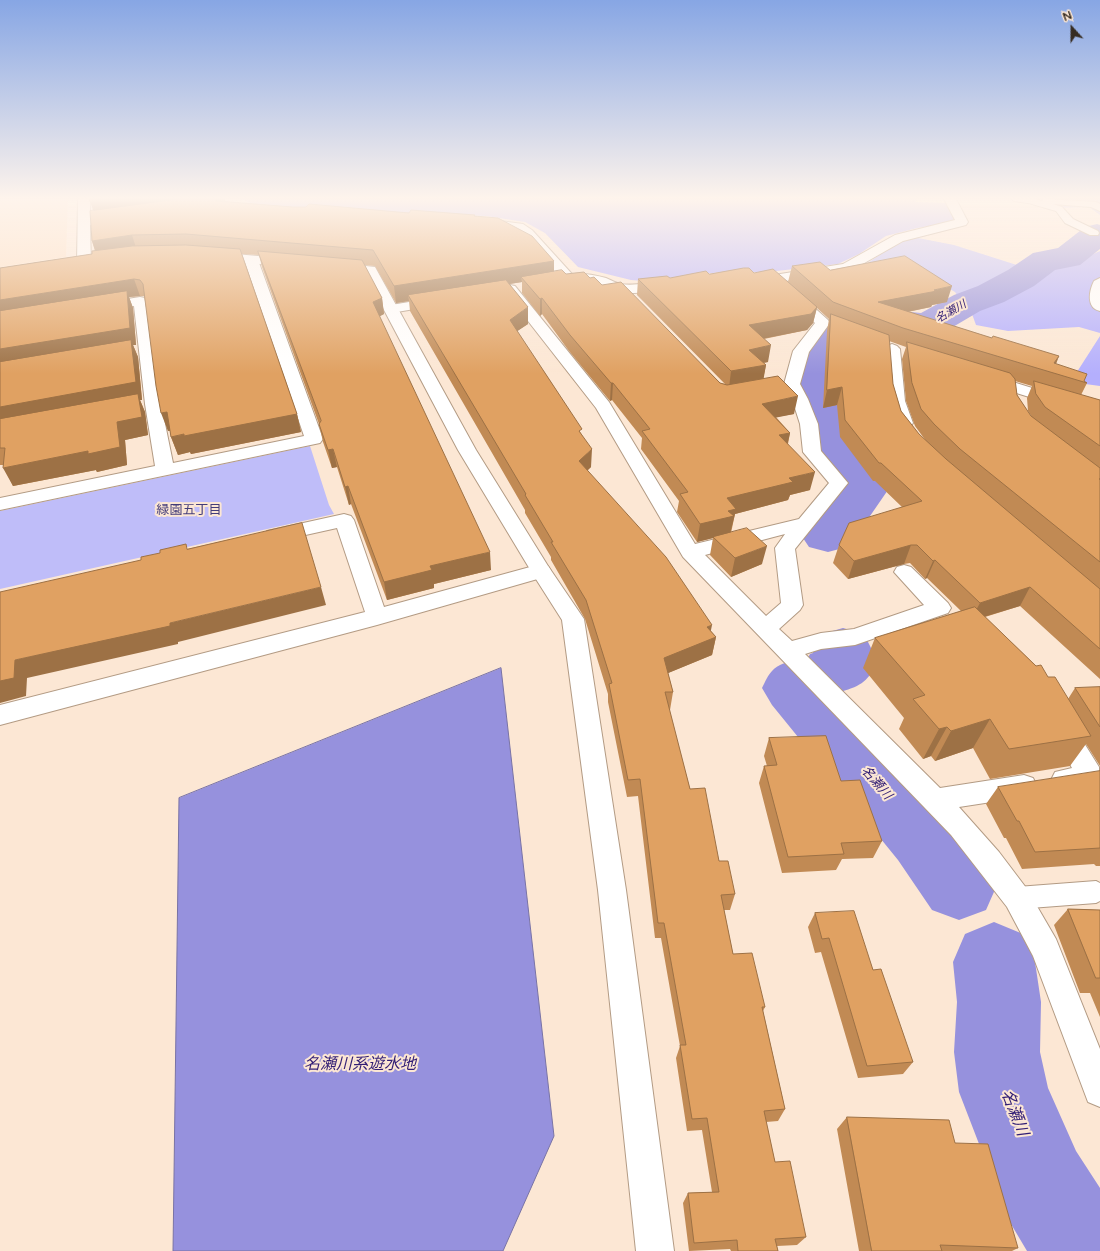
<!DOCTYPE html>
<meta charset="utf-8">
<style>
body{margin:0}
#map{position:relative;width:1100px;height:1251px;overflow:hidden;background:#fce7d4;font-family:"Varela Round",sans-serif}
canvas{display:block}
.north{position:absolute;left:1052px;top:8px;width:40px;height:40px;-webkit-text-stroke:3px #fce7d4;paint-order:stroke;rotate:339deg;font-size:11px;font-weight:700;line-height:16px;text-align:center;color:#362c22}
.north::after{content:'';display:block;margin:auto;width:14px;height:18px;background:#362c22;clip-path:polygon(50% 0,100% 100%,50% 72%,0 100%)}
</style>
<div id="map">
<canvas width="1100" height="1251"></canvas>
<div class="north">N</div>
</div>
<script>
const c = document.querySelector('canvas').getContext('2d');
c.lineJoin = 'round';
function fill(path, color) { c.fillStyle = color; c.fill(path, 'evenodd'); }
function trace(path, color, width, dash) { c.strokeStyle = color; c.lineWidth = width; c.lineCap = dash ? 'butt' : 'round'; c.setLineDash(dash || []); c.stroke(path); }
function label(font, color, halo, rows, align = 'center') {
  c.font = font + ' "Varela Round","Noto Sans JP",sans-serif'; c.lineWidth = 4; c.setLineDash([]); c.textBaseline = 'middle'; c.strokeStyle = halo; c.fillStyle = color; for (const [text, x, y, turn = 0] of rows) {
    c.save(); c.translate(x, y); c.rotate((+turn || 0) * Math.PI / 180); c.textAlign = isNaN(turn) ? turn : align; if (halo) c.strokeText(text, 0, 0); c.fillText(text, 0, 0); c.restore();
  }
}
const built = new Path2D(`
 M0 199H68L66 257 0 267Z`);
const green = new Path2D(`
 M913 237 954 245 1020 266C1001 282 984 292 961 301L955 292 920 272 866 264 905 238Z
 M310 446 329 505 334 514 0 589V511Z`);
const forest = new Path2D(`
 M241 199H916V202L946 203 956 222 917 228 886 236 859 254 838 264 768 272H722L644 281 631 280 578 267 545 233 525 222 486 216 266 210Z
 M1031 199H1100V215L1089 207 1058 208Z
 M1100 251V333L1079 327 1008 331 976 325 972 314 1056 265 1089 256Z
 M1100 336V386L1078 383 1075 375Z`);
const water = new Path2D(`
 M501 668 554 1136 503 1251H173L179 798Z`);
const river = new Path2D(`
 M1097 224 1100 225V249L1080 265 1055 270 1034 286 1004 302 980 311 941 334 927 338 902 335 857 338 837 356 833 383 844 402 854 424 857 448 883 476 890 487 859 532 847 547 828 552 809 547 801 535 809 523 839 487 810 451 808 424 800 402 789 383 796 354 815 332 832 319 846 315 902 311 921 313 954 295 978 286 1008 270 1033 253 1058 248 1085 227Z
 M843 628 864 634 878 662C866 684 860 686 837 693L950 814 986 860 997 885 986 910 959 920 932 910 898 860 772 705 762 688C765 682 768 675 772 671 779 662 797 659 806 662L810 654 813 653V650L822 634Z
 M994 922 1023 934 1035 962 1041 1002 1040 1052 1048 1088 1076 1151 1100 1188V1251H1027L1008 1219 959 1092 954 1052 957 1002 953 962 965 934Z`);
const service = new Path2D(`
 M1024 199H1035L1042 201 1044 199 1096 202 1100 204V211L1091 207 1053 204 1062 207 1073 219 1098 231 1099 233 1098 235H1090L1065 223 1056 211 1025 202Z
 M1100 278V311C1086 308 1089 291 1094 281Z
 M1096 881 1100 883V901L1096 903 1017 909 1009 906 1005 898 1009 890 1017 887Z`);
const minor = new Path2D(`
 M78 199H90V218L120 213 124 214 126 217 124 220 120 221 90 225 91 263 89 266H79L77 263Z
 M944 199H956L968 222 966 225 903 241 852 270 774 283 769 282 767 279 769 276 774 275 843 264 895 235 955 220Z
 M1012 199H1033L1034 200 1032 202 1028 203 1014 201Z
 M485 219 523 224 532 230 572 274C584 273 595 275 606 278 611 280 616 283 621 284 638 287 656 279 672 283L674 286 672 289C658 292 629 295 615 291 604 287 594 281 582 281 575 281 570 284 563 282L524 236 516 230 481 226 479 223 481 220Z
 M251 256 256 257 258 260 323 439 320 443 0 510V498L155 466 145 404 134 306 102 311 97 310 95 307 97 304 102 303 140 297 145 298 147 301 161 404 173 463 304 436 244 260 246 257Z
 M510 285 515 286 609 402 695 544 799 519 829 483 803 452 800 424 792 399 784 384 793 351 815 323 786 296 788 293 793 292 798 293 828 320 830 323 809 352 800 384 808 399 818 424 821 451 848 483 795 549 803 605 800 610 779 629 792 641 821 633 854 629 924 605 894 572 897 567 904 565 911 567 948 603 951 608 948 613 855 645 821 649 805 654 940 788 1024 775 1033 778 1037 786 1033 794 1024 797 959 807 999 852 1027 889 1056 939 1100 1049V1107L1088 1102 1033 956 1007 907 951 835 683 557 596 408 503 289 505 286ZM785 534 775 548 781 603 766 616 705 555Z
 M439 297 444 298 446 301 444 304 391 313 386 312 384 309 386 306 391 305Z
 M892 344 897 346 900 349 905 401 913 423 910 427 904 428 898 427C885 408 886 372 884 349L887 346Z
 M987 374 1100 409V419L981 382 979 379 981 376Z
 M344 514 351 516 354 520 384 607 541 564 548 566 551 571 548 576 377 625 0 725V705L365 612 337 528 274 542 267 541 264 536 267 531Z
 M1062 719 1071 722 1099 767V783L1064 791 1055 788 1051 780 1055 772 1072 768 1050 729 1053 722Z`);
const tertiary = new Path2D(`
 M213 252 291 259 296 260 298 263 296 266 291 267 208 259 207 256 208 253Z
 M337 263 375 267 476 450 548 566 584 619 626 890 674 1251H636L598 890 562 620 534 576 458 450 365 274 332 270 330 267 332 264Z`);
const wall = new Path2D(`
 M225 199V201L293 207 475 216 554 261V272L590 278 602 285 720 383 725 384 637 295 638 279 670 278 709 274 754 273 788 282 792 266 830 270 947 302 932 305 931 307 908 312 992 338 1059 356 1056 364 1087 383 1081 395 1100 400V679L1020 606 985 617 1048 677 1068 699 1075 688 1100 687V766L1086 744 1070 766 990 779 973 748 935 761 931 756 923 759 899 729 904 718 863 668 875 638 961 611 927 578 925 579 910 563 904 564 848 579 833 563 839 545 902 507 875 481H873L840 437 837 405 823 408 827 331 829 319 817 308 813 323 807 330 764 339 768 362 763 363 766 365 763 379 794 414 776 417 790 433 788 444 810 490 790 495 788 500 735 514 731 533 762 564 731 577 710 555 713 538 697 542 677 512 679 501 641 449 642 438 612 400 610 401 569 351 542 314 540 316 522 293V282L509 284 528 324 517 331 582 435 591 467 587 471 711 631 716 637 712 655 668 673 673 692 670 710H669L690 789 719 861 735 894 730 910H724L733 954 765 1007 763 1011 785 1109 778 1121 766 1122 775 1162 806 1237 797 1245 777 1246 778 1251H731L730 1249 689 1251 683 1203 688 1193 712 1192 702 1130 687 1131 676 1058 680 1046 661 938H655L638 796 627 797 608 702V694L585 619 551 560V557L525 513V510L410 311 409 301 396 303 375 266 364 265 382 298 384 314 379 316 491 570 434 584V588L387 600 351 504 349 505 337 467 332 468 323 442 319 424 262 267 259 255 242 254 297 414 301 432 191 454 190 452 178 455 171 437 170 431H168L144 296H140L129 297 133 308 136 345H133L138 357 142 400H140L145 412 148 435 125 440 127 465 97 472 96 470 13 486 3 465H0V268L92 254 95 251 92 241ZM889 341 906 347 902 359 906 401 915 426 926 441 919 434 901 411 893 384ZM1015 381 1032 386 1027 398 1028 411 1032 417 1031 416 1017 395Z
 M769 738 841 781 882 841 873 858 842 859 836 870 782 873 759 783 764 766H767L764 756Z
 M1100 771V866H1096L1094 864 1022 869 1006 838H1004L986 804 998 787Z
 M1068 909 1100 910V1017L1090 993H1080L1054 925Z
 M815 913 873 970 913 1062 903 1074 858 1078 821 952 815 953 808 927Z
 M847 1117 955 1143 1018 1248 1012 1251H859L837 1129Z`);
const shadedWall = new Path2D(`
 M105 199H195L95 216 90 201Z
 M217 199H225L227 209 215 201Z
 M132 235 137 251 97 256 92 241Z
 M554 261V276L521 277 522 282 411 300 408 295 409 301 396 303 394 286Z
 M134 279 140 296 129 297 133 308 136 345H133L138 357 142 400H140L145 412 148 435 125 440 127 465 97 472 96 470 13 486 3 468 88 451 120 447 0 426V300Z
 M952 286 947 302 932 305 931 307 876 318 878 302 934 290Z
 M382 298 384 314 375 319 373 302Z
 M542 298V314L540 316V299Z
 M528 307V324L510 336V320Z
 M817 307 813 323 807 330 746 342 749 325Z
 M771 345 768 362 746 366 749 350Z
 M1059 356 1052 373 1054 363Z
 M766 365 763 382 729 388 731 371Z
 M611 383H613L612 400 610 401Z
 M842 387 837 405 823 408 827 390Z
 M798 396 794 414 759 421 762 404Z
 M167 412 174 430 168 431 161 413Z
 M297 414 301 432 191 454 190 452 178 455 171 437Z
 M790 433 786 450 779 435Z
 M333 449 337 467 332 468 328 450Z
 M592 449 591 467 578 479 579 461Z
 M815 472 810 490 790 495 788 500 735 514 730 534 713 537V538L697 542 700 524 727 498 789 478Z
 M348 486 351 504 349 505 345 487Z
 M911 545 904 564 848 579 854 561Z
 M767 546 762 564 731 577 735 558Z
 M490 552 491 570 434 584V588L387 600 384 582 430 566Z
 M935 560 927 578 925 579 933 561Z
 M321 587 326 605 178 642V644L27 678 26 696 0 703V681L15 660Z
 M1030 587 1020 606 970 621 980 603Z
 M712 625 709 640 716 637 712 655 661 676 664 658 707 627Z
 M990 719 973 748 935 761 951 731Z
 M947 727 931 756 923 759 939 729Z`);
const building = new Path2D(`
 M90 199H105L90 201Z
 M178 199H217L215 201 293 207H306L309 204 409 213 411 210 475 215 474 216 498 218 532 236 554 261 394 286 373 250 186 234 132 235 92 241 90 211Z
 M186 245 240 249 297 414 184 436V434L171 437 167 412 161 413 156 386 143 284 140 280 134 279 0 300V268L92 254V251L132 246Z
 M258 251 362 260 382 298 373 302 490 552 430 566 432 570 384 582 348 486 345 487 333 449 328 450 319 424 321 421Z
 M905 256 952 286 934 290 937 291 878 302 992 338 993 336 1059 356 1054 363 1087 374 1084 381 1087 383 903 328 833 302 792 266 820 262 830 270Z
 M744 268H749L754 273 773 269 817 307 811 314 749 325 771 345 749 350 766 365 731 371 638 279 667 276 670 278 706 271 709 274Z
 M562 270 566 274 584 272 590 278 594 277 602 285 621 282 720 383 727 385 778 376 798 396 762 404 790 433 779 435 815 472 789 478 793 482 727 498 736 509 728 511 734 516 700 524 680 494 688 492 642 431 650 429 613 383H611L570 335 542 298 540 299 521 277Z
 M506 280 528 307 510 320 582 429 579 431 592 449 579 461 666 557 712 625 707 627 716 637 664 658 673 692H665L690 789 705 788 719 861H728L735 894 721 895 733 954 752 953 765 1007H762L785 1109 764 1111 775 1162 790 1161 806 1237 775 1239 778 1251H738L737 1240 694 1243 688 1193 719 1192 707 1118 692 1119 680 1045H686L664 923H658L640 779 628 780 609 684 612 683 586 600 551 542H553L525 495 526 494 408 295Z
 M127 291 130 328 0 349V311Z
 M831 314 889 335 893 384 901 411 919 434 946 459 1100 589V649L1030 587 980 603 935 560 933 561 917 545H911L854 561 839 545 849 523 922 501 881 463H879L845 420 842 387 827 390Z
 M131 340 136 382 0 407V362Z
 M907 342 1010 373 1015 379 1017 395 1031 416 1100 468V479H1099H1100V562L960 449 934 424 921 409 912 383Z
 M1034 381 1100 400V446L1045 407 1036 394Z
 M138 394 142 417 117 422 120 447 88 454V451L3 468 5 448H0V419Z
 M302 523 321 587 170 623V626L15 660 14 678 0 681V592L141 560V557L160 553V550L186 544 187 549Z
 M747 528 767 546 735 558 713 537Z
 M975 607 1036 666 1041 665 1048 677H1055L1091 736 1009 749 990 719 951 731 947 727 939 729 913 699 925 695 875 638Z
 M1100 687V727L1075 688Z
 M826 736 841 781 860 780 882 841 841 843 844 854 788 857 764 766 777 765 769 738Z
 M1100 771V848L1035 852 1019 821H1017L998 787Z
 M1068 909 1100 910V978H1096Z
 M854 911 873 970 881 969 913 1062 867 1066 829 938 822 939 815 913Z
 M847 1117 949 1120 955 1143 988 1144 1018 1248 940 1245 942 1251H872Z`);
const farWaternames = [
 ["名瀬川",951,312,-30]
];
const neighbourhoodNames = [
 ["緑園五丁目",189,511]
];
const waterNames = [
 ["名瀬川",876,783,49]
];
const nearWaternames = [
 ["名瀬川系遊水地",360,1065],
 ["名瀬川",1014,1113,69]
];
fill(built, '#fdddbf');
fill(green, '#bfbdf9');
fill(forest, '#b4affd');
fill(water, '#9691dd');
trace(water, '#7973a5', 1);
fill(river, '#9691dd');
trace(service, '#b39b84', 2);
trace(minor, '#b39b84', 2);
trace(tertiary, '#b39b84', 2);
fill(service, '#fff');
fill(minor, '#fff');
fill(tertiary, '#fff');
fill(wall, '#c18a54');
fill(shadedWall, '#9d7145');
fill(building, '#e0a162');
trace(building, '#9d7145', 1);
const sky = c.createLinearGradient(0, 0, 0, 374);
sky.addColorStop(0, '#87a6e4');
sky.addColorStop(0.53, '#fef4ec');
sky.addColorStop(1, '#fef4ec00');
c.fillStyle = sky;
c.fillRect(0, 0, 1100, 374);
label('italic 11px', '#321e75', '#fce7d4', farWaternames);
label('13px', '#433c79', '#fce7d4', neighbourhoodNames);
label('italic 13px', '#321e75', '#fce7d4', waterNames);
label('italic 16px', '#321e75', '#fce7d4', nearWaternames);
</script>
